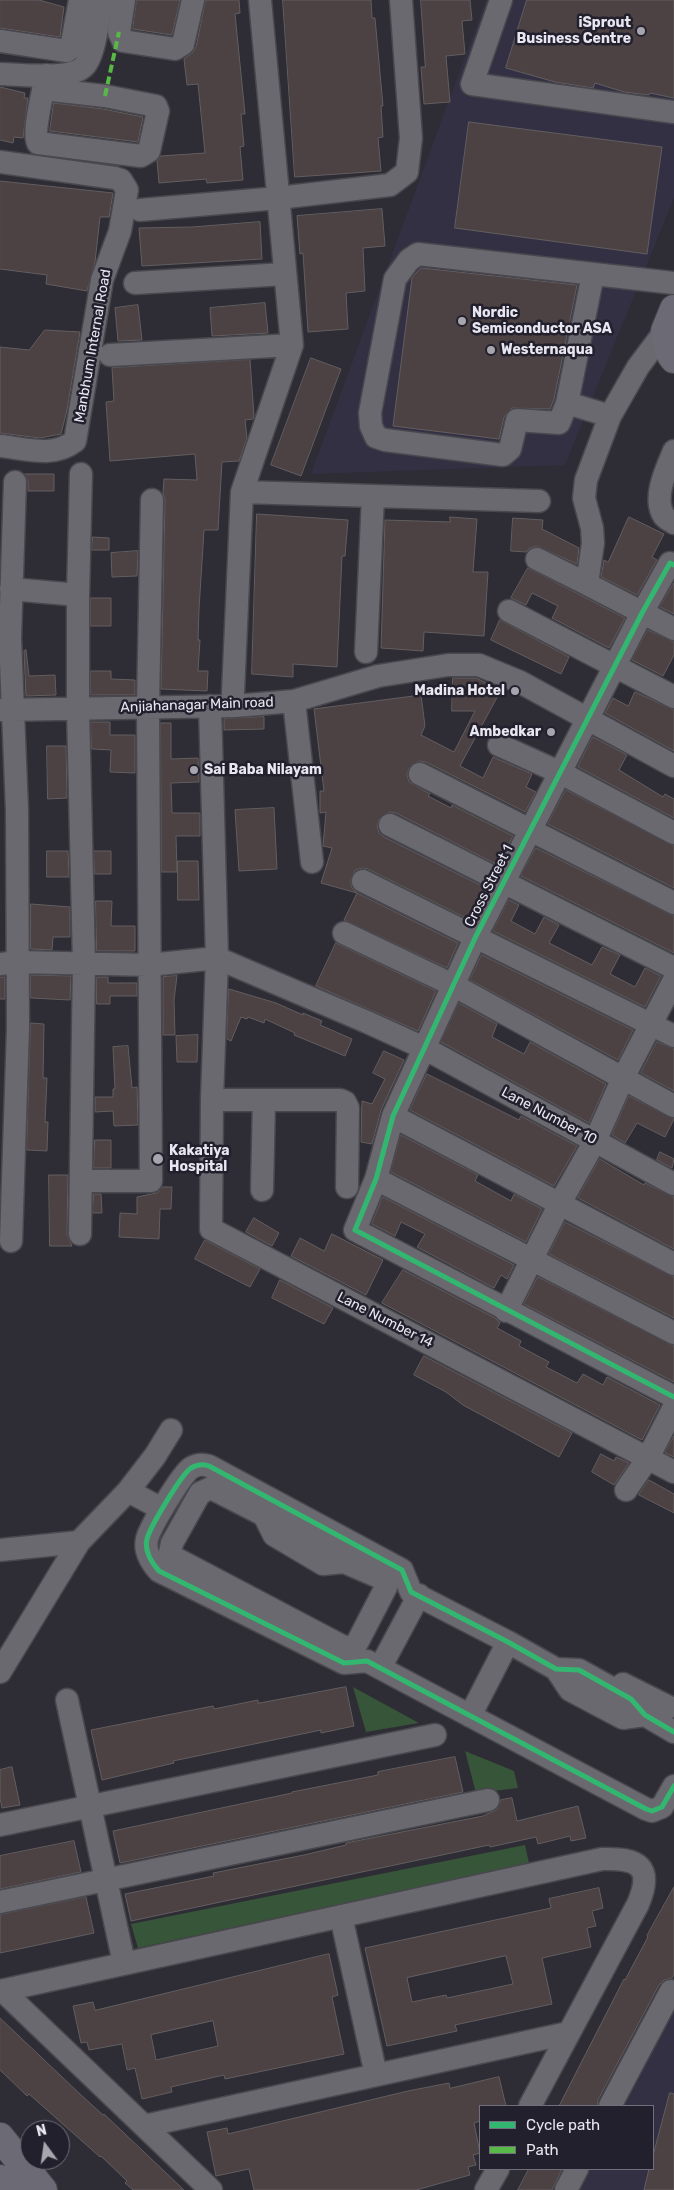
<!DOCTYPE html>
<style>
body{margin:0}
#map{position:relative;width:674px;height:2190px;overflow:hidden;background:#2e2c34;font-family:Rubik,sans-serif}
canvas{display:block}
.legend{position:absolute;left:479px;top:2105px;width:175px;height:65px;box-sizing:border-box;background:#22202d;border:1px solid #716f7b;margin:0;padding:6px 9px;list-style:none;font-size:15px;color:#e8e6f0}
.legend li{display:flex;align-items:center;gap:10px;height:25px}
.legend b{width:25px;border:1px solid #716f7b}
.north{position:absolute;left:20px;top:2120px;width:50px;height:50px;box-sizing:border-box;background:#22202d;border:1px solid #716f7b;border-radius:50%;rotate:346deg;font-size:14px;font-weight:700;line-height:20px;text-align:center;color:#e8e6f0}
.north::after{content:'';display:block;margin:auto;width:18px;height:22px;background:#a7a5ae;clip-path:polygon(50% 0,100% 100%,50% 72%,0 100%)}
</style>
<div id="map">
<canvas width="674" height="2190"></canvas>
<ul class="legend">
<li><b style="height:6px;background:#33b770"></b>Cycle path</li>
<li><b style="height:6px;background:#58b947"></b>Path</li>
</ul>
<div class="north">N</div>
</div>
<script>
const c = document.querySelector('canvas').getContext('2d');
c.lineJoin = 'round';
function fill(path, color) { c.fillStyle = color; c.fill(path, 'evenodd'); }
function trace(path, color, width, dash) { c.strokeStyle = color; c.lineWidth = width; c.lineCap = dash ? 'butt' : 'round'; c.setLineDash(dash || []); c.stroke(path); }
function label(font, color, halo, rows, align = 'center') {
  c.font = font + ' Rubik,sans-serif'; c.lineWidth = 5; c.setLineDash([]); c.textBaseline = 'middle'; c.strokeStyle = halo; c.fillStyle = color; for (const [text, x, y, turn = 0] of rows) {
    c.save(); c.translate(x, y); c.rotate((+turn || 0) * Math.PI / 180); c.textAlign = isNaN(turn) ? turn : align; if (halo) c.strokeText(text, 0, 0); c.fillText(text, 0, 0); c.restore();
  }
}
const built = new Path2D(`
 M486 0H674V198L565 465 311 474Z
 M674 2006V2190H574L586 2169H653V2106H620Z`);
const green = new Path2D(`
 M353 1687 419 1723 366 1732Z
 M465 1751 514 1771 518 1788 476 1793Z
 M525 1845 529 1863 138 1948 131 1924Z`);
const building = new Path2D(`
 M0 0H39L64 7 60 37 0 28Z
 M137 0H180L172 35 133 29Z
 M206 0H239L240 13 235 14 245 114H241L244 146 240 147 243 180 207 183 206 179 159 183 157 161 161 156 205 153 198 84 187 85 184 59 193 52 196 47Z
 M283 0H371L372 18H375L383 106H381L383 137 378 138 381 171 295 177Z
 M421 0H470L472 20 462 21 465 54 446 56 450 102 424 104 421 67H425Z
 M527 0H674V98L650 93 649 95 624 92 595 83 593 88 555 82 506 68Z
 M0 87 25 93 24 98H28L23 138 14 137 13 143 0 140Z
 M54 103 103 109 143 117 138 142 50 131Z
 M469 122 662 147 647 254 455 228Z
 M0 181 113 193 109 217H100L95 262 87 291 46 284 47 275 0 269Z
 M382 209 385 246 363 248 365 291 346 293 348 329 308 332 303 253 300 254 297 216Z
 M260 222 262 259 142 266 139 228 192 227Z
 M421 268 577 285 554 399 550 409 512 408 504 417 499 439 393 426 412 278Z
 M265 303 268 333 212 336 210 308Z
 M138 305 142 340 118 341 115 308Z
 M45 330 80 332 67 410 61 434 40 438 0 433V347L29 350Z
 M311 358 341 369 301 476 271 465Z
 M250 360 254 416 253 419 245 420 247 438 239 461 222 462 218 530H204L199 609 198 640H200L198 671H208L207 691 161 689 165 500 163 493 164 479 197 480 195 454 110 461 106 402 114 401 112 368Z
 M25 474H54V491H28V482Z
 M257 514 348 520 345 556H342L337 667 293 664V677L252 674Z
 M450 517 477 519 473 572H488L484 636 424 632 423 651 381 648 385 520 450 522Z
 M629 517 664 534 652 557 657 560 637 595 601 577 604 560 608 562Z
 M513 518 543 520 542 529 579 548 577 564 537 546 530 548 526 552 511 551Z
 M93 537 109 538V550H92Z
 M138 551 137 576 112 577 111 553Z
 M528 568 625 618 609 648 552 618 558 606 532 593 526 605 511 598Z
 M674 583V614L660 607Z
 M91 598H111V626H91Z
 M500 620 569 657 561 674 491 640Z
 M648 630 674 642V655L663 676 632 660Z
 M26 650 29 676 55 675 56 695 26 696 24 651Z
 M91 671H111V679L135 680V695H91Z
 M453 678H476L501 690 460 766 483 778 493 757 532 774 526 787 536 792 525 812 426 762 419 761 409 768 407 775 409 782 430 794 428 796 451 808 452 805 513 836 498 865 396 813 389 812 379 819 377 826 379 833 384 837 486 888 470 920 368 869 362 868 355 870 350 881 352 888 357 893 458 943 447 968 344 920 357 893 321 883 332 848 323 846 326 812 320 813V791H324L314 709 421 695 425 726 421 735 454 752 475 711H452Z
 M635 692 674 710V751L605 713 613 698 628 706Z
 M264 717V729L224 730V719Z
 M91 722H110V735H135V773L110 772 111 750 92 749Z
 M161 723H171V759L198 758 199 782 171 783 172 813H200V836H176L177 872H162Z
 M593 737 627 755 619 770 663 797 665 794 674 799V818L578 767Z
 M47 746H66L67 798 48 799Z
 M566 790 674 846V888L548 824Z
 M274 808 277 869 239 871 235 810Z
 M536 848 674 916V953L521 876Z
 M47 851H68L69 877H47Z
 M94 851H111V874H95Z
 M178 861H198L199 900H178Z
 M509 900 519 905 511 921 535 934 544 917 559 925 549 943 592 965 602 947 620 955 610 974 635 987 645 968 661 976 645 1007 493 931Z
 M96 901H112L111 926H135V951H97Z
 M31 904 70 907V937H53L52 950 31 949Z
 M336 943 436 991 418 1031 316 986Z
 M482 955 633 1030 618 1060 470 980Z
 M31 975 71 976 70 1000 31 998Z
 M177 976 174 1000 175 1035H163V977Z
 M0 977H5V999H0Z
 M97 977H108V983H137V996H110V1004H97Z
 M229 989 276 1003 303 1015V1013L322 1021 320 1025 352 1039 345 1056 294 1035 295 1033 265 1019 264 1023 248 1017 247 1019 241 1017 231 1041 227 1039Z
 M459 1003 497 1024 492 1037 524 1054 530 1042 606 1084 589 1123 441 1042Z
 M31 1023 44 1024 43 1078H47L45 1122H48L47 1151 27 1150Z
 M198 1035 197 1062H177L176 1036Z
 M657 1042 674 1049V1091L641 1073Z
 M128 1046 132 1088 137 1087 138 1125 114 1126 113 1111 95 1112V1097H113V1089H115L113 1047Z
 M384 1051 404 1060 381 1110 372 1144 361 1142 362 1101 372 1104 385 1079 373 1073Z
 M427 1074 519 1120 521 1116 577 1146 554 1186 410 1110Z
 M629 1096 674 1119 665 1137 637 1123 625 1143 612 1135Z
 M401 1135 478 1175 475 1181 511 1201 514 1194 542 1209 526 1242 391 1172Z
 M95 1140H111V1168H94Z
 M660 1152 674 1159 672 1168 657 1160Z
 M600 1159 644 1185 645 1183 674 1197V1249L578 1198Z
 M49 1175H68L67 1234 72 1246H50Z
 M162 1187H172L171 1209H160L159 1239 119 1237 120 1213 137 1214V1197L157 1193Z
 M94 1194H101L102 1213H93Z
 M383 1197 514 1265 507 1279 501 1275 494 1288 417 1247 425 1234 401 1222 395 1236 372 1224Z
 M254 1218 279 1233 272 1246 246 1232Z
 M565 1222 674 1277V1318L549 1254Z
 M332 1234 383 1260 366 1295 291 1256 300 1238 324 1251Z
 M205 1240 260 1269 250 1287 195 1259Z
 M403 1270 495 1318 500 1323 497 1328 521 1341 519 1346 549 1362 546 1367 577 1383 583 1374 603 1385 607 1377 660 1405 642 1440 382 1303Z
 M538 1277 674 1346V1382L524 1304Z
 M280 1280 333 1308 324 1324 272 1298Z
 M424 1356 572 1433 559 1457 463 1405 446 1392 414 1375Z
 M674 1436V1457L665 1453Z
 M601 1454 614 1461 616 1457 629 1463 614 1485 592 1472Z
 M649 1480 674 1494V1513L639 1495Z
 M346 1687 354 1726 321 1733V1730L173 1761 174 1763 102 1780 91 1730 213 1706 214 1709 258 1700V1703Z
 M455 1757 463 1792 120 1863 113 1831 292 1793V1792L378 1775V1772Z
 M12 1767 20 1805 2 1808 0 1798V1770Z
 M512 1798 517 1821 578 1806 586 1838 571 1841 570 1836 538 1844 536 1837 490 1847 489 1845 131 1921 125 1894 214 1876 213 1873 304 1855 346 1845V1843L483 1816 496 1810 501 1800Z
 M74 1841 81 1872 0 1889V1856Z
 M674 1887V1974L672 1978 664 1980 659 1985 598 2100 597 2106H559L624 1979 625 1980 648 1937 647 1936Z
 M599 1888 603 1908 592 1911 596 1926 587 1928 591 1947 542 1958 552 2004 455 2025 457 2031 387 2046 365 1948 551 1908 549 1899ZM506 1956 513 1984 447 1998 446 1995 412 2002 407 1978Z
 M86 1897 94 1933 0 1953V1915Z
 M329 1954 338 1995 332 1997 344 2054 225 2079 224 2075 171 2087 172 2092 142 2099 135 2068 127 2070 122 2044 89 2050 87 2042 81 2043 73 2006 93 2002 95 2010ZM213 2021 218 2046 156 2060 151 2035Z
 M0 2018 81 2095 103 2115 104 2114 184 2190H133L125 2183 127 2181 101 2156 100 2157 29 2094 27 2096 0 2070Z
 M499 2077 506 2106H480V2121L474 2123 480 2153 473 2155 476 2165 468 2167 470 2175 416 2190H254L249 2169 216 2176 207 2132 227 2128 228 2134 408 2091 449 2083 450 2088Z
 M670 2093 674 2094V2190H644L649 2169H653V2156Z
 M529 2169H562L552 2190H518Z`);
const minor = new Path2D(`
 M124 0 119 32 123 41 175 49 183 44 193 0
 M501 0 472 84 674 112
 M0 41 67 51 71 48 80 0
 M0 74C21 74 74 82 86 64 96 49 98 18 102 0
 M43 89 105 96 156 106 158 111 149 151 141 156 38 143C32 132 44 89 46 75
 M0 162 115 178 121 180 127 190 120 231 102 280 75 441C53 458 27 449 0 446
 M140 210 278 198 390 185 407 172 411 138 401 0
 M135 283 285 274
 M665 331 638 367 610 416 586 480 584 498 592 528 593 543 587 584 674 629
 M110 355 292 345
 M567 403 593 274
 M610 416 567 403 559 423 517 420 510 449 503 455 385 440 376 437 371 426 370 413 395 279 409 260 418 254 674 283
 M674 451C667 468 652 498 664 516 666 519 671 521 674 523
 M242 492 539 501
 M537 559 587 584
 M674 565 670 563 642 613 476 936 393 1116 376 1179 355 1230 674 1397
 M11 589 78 595
 M509 611 674 697
 M366 652 373 496
 M233 693 242 492 292 345 260 0
 M294 701 312 862
 M210 706 217 958 212 1100 211 1229 674 1472
 M0 710 235 706 294 701 378 676 448 665H479L520 682 674 766
 M499 745 561 773 674 833
 M420 774 674 903
 M390 825 674 968
 M363 881 674 1036
 M344 933 453 985 674 1106
 M0 964 18 962 149 965 217 958 367 1022 424 1048 674 1184
 M212 1100H340L345 1102 348 1108 347 1187
 M393 1116 674 1264
 M376 1179 674 1333
 M81 1181H151L148 707 152 500
 M262 1190 264 1100
 M80 1234 84 963 78 709V595L81 474
 M11 1241 18 1028 17 810 10 638 15 482
 M506 1311 560 1203 595 1141 623 1078 674 980
 M211 1488 264 1515 285 1516 336 1547 344 1562 386 1580V1587L355 1647 351 1648 342 1646 173 1557 170 1552 172 1543 200 1493Z
 M626 1490 648 1458 674 1407
 M128 1491 162 1509
 M264 1515 274 1535 323 1564 344 1562
 M0 1550 79 1542
 M380 1668 419 1595
 M556 1669 570 1690 623 1718 645 1715
 M0 1672 79 1542 128 1491 155 1456 171 1430
 M623 1684 669 1707
 M67 1700 124 1963
 M470 1716 508 1642
 M674 1732 645 1715 631 1699 579 1670 556 1669 508 1642 411 1592 402 1570 209 1466C203 1464 196 1465 191 1468 181 1475 150 1527 147 1539 144 1551 151 1562 159 1571L344 1663 367 1661 646 1809 652 1811 662 1807 674 1786
 M0 1825 435 1735
 M0 1902 488 1800
 M341 1916 376 2075
 M0 1991 602 1859C638 1858 654 1866 638 1904L530 2106
 M3 1991 211 2190
 M610 2106 671 1991
 M144 2126 568 2033
 M486 2190 498 2169
 M566 2190 577 2169`);
const major = new Path2D(`
 M674 309 665 331 671 355 674 359
 M0 2137 43 2190
 M0 2179 11 2190`);
const quiet = new Path2D(`
 M105 96 119 32`);
const cycleway = new Path2D(`
 M674 565 670 563 642 613 476 936 393 1116 376 1179 355 1230 674 1397
 M674 1732 645 1715 631 1699 579 1670 556 1669 508 1642 411 1592 402 1570 209 1466C203 1464 196 1465 191 1468 181 1475 150 1527 147 1539 144 1551 151 1562 159 1571L344 1663 367 1661 646 1809 652 1811 662 1807 674 1786`);
const markers = [
 [641,31,5,"#a7a5ae"],
 [462,321,5,"#a7a5ae"],
 [491,350,5,"#a7a5ae"],
 [515,691,5,"#a7a5ae"],
 [551,732,5,"#a7a5ae"],
 [194,770,5,"#a7a5ae"],
 [158,1159,6,"#a7a5ae"]
];
const poiNames = [
 ["iSprout",631,23,"right"],
 ["Business Centre",631,39,"right"],
 ["Nordic",472,313],
 ["Semiconductor ASA",472,329],
 ["Westernaqua",501,350],
 ["Madina Hotel",505,691,"right"],
 ["Ambedkar",541,732,"right"],
 ["Sai Baba Nilayam",204,770],
 ["Kakatiya",169,1151],
 ["Hospital",169,1167]
];
const streetNames = [
 ["Manbhum Internal Road",93,346,-80],
 ["Anjiahanagar Main road",197,705,-2],
 ["Cross Street 1",489,886,-63],
 ["Lane Number 10",549,1116,28],
 ["Lane Number 14",385,1320,27]
];
fill(built, '#343044');
fill(green, '#375538');
fill(building, '#4c4143');
trace(building, '#625e60', 1);
trace(minor, '#49484e', 25);
trace(major, '#49484e', 30);
trace(minor, '#6a6970', 22);
trace(major, '#6c6a75', 28);
trace(quiet, '#58b947', 4, [8, 4]);
trace(cycleway, '#33b770', 5);
for (const [x, y, r, color] of markers) { const dot = new Path2D(); dot.arc(x, y, r, 0, 2 * Math.PI); c.fillStyle = color; c.fill(dot); trace(dot, '#22202d', 2); }
label('bold 14px', '#e8e6f0', '#22202d', poiNames, 'left');
label('14px', '#e8e6f0', '#22202d', streetNames);
</script>
